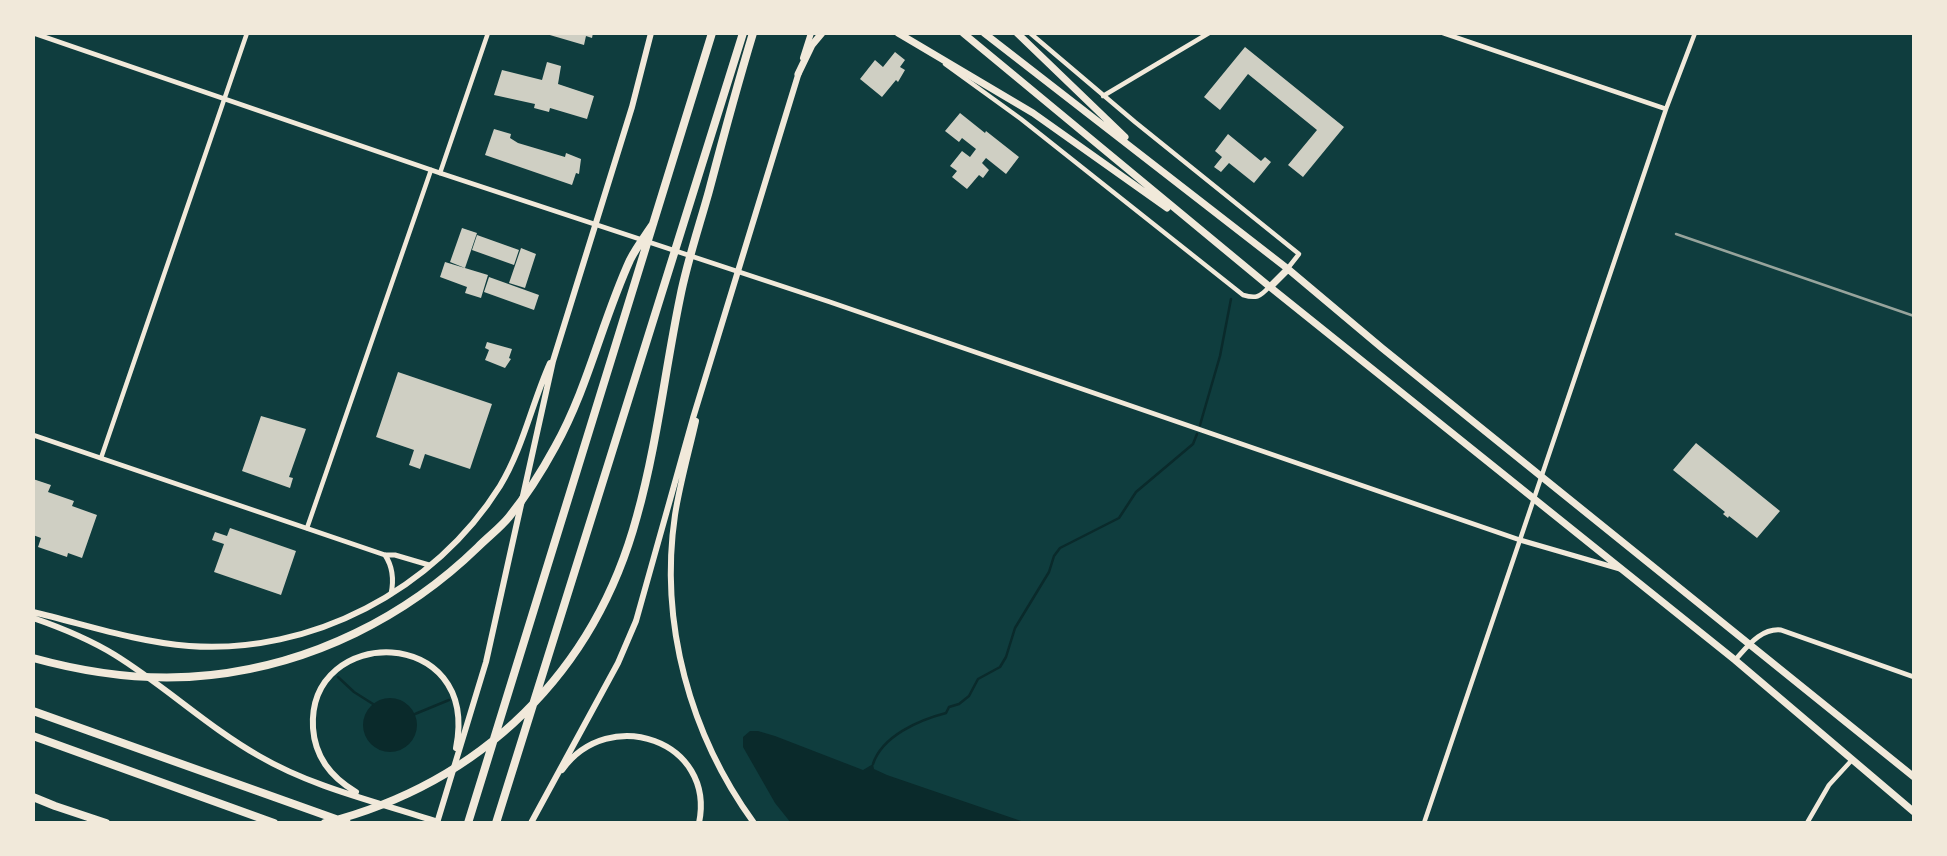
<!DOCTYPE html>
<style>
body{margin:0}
#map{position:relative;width:1947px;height:856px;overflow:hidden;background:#0f3d3e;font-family:Lato,sans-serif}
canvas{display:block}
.frame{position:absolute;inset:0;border:35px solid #f1e9da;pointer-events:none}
</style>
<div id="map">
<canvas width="1947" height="856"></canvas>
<div class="frame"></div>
</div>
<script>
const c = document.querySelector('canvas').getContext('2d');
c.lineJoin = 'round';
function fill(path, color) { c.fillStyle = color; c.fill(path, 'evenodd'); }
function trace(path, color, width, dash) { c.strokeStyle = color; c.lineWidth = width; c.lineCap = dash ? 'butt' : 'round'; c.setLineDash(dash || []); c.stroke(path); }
const water = new Path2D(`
 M363 725a27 27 0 1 1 54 0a27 27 0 1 1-54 0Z
 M750 731H758L775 736 863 770 873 764 874 769 887 775 1027 823H791L775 803 743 747V737Z`);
const stream = new Path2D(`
 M1200 425 1220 356 1231 299
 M338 677 354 692 373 704
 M415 714 449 700
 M873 764C882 736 919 720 946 713L949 707 959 704 969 696 978 679 1000 667 1006 657 1015 628 1049 572 1054 556 1060 548 1119 518 1136 492 1193 444 1197 434`);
const building = new Path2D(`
 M543 33H593L592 38 586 36 584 45Z
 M1245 47 1344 127 1303 177 1288 165 1317 130 1248 74 1220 110 1204 97Z
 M895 52 905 60 900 67 905 70 898 82 896 80 882 97 860 79 875 60 883 67Z
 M547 62 561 66 558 84 594 96 587 119 550 108 549 112 534 108 535 104 494 95 502 70 542 80Z
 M960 113 985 133 986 131 1019 157 1006 174 986 158 982 163 989 170 983 178 979 175 967 189 952 177 957 171 950 166 962 151 970 157 976 149 962 138 959 142 945 131Z
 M494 129 511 134 510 138 518 143 565 157 566 153 581 159 579 174 576 173 572 185 485 155Z
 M1228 134 1261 161 1265 157 1271 162 1254 183 1229 163 1221 172 1214 167 1222 157 1215 151Z
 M462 228 477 233 465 268 450 262Z
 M477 235 519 250 514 265 472 250Z
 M521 248 536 254 525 288 509 283Z
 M445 262 488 275 481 298 465 293 467 287 440 277Z
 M489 277 539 295 534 310 484 292Z
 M487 342 512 349 509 358 511 359 505 368 485 360 489 350 485 348Z
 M398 372 492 404 470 469 425 454 420 469 409 465 414 450 376 437Z
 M261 416 306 429 289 477 293 478 290 488 242 471Z
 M1696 443 1780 511 1757 538 1729 516 1728 518 1723 514 1725 512 1673 470Z
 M33 479 51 485 48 492 74 501 72 506 97 515 82 558 68 553 67 557 38 547 41 538 33 535Z
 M230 528 296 551 281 595 214 572 224 544 212 540 215 532 227 536Z`);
const minor = new Path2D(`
 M1030 33 1135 122 1299 254 1288 268
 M1443 33 1666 109
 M945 64 1021 119 1243 295C1256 299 1260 297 1269 287
 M1103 96 1209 33
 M440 173 488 33
 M101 458 247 33
 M307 528 431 170
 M1424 823 1666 109 1695 33
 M1807 823 1829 785 1851 761`);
const tertiary = new Path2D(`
 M33 33 440 173 830 302 1520 540 1620 569
 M33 435 385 555H395L429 565
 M385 555C393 567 394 580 391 594
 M1735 660C1748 646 1761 628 1781 630L1914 677`);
const secondary = new Path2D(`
 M803 58 811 33
 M696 421C689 452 680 483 675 515 659 623 690 735 754 823
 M33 612C84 624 136 642 189 646 311 655 435 590 500 486 523 448 532 403 550 363
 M33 618C62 628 89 639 115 655 165 686 208 727 259 756 314 788 378 802 438 822
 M562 770C609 704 716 741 699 823
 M356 792C332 778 315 757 313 728 307 624 481 624 456 748
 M437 823 486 662 553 361 632 107 651 33
 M531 823 618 663 636 621 693 418 799 72`);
const trunk = new Path2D(`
 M898 33 1033 113 1167 208
 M963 33 1270 287 1735 660 1914 812
 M984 33 1288 269 1382 348 1914 777
 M1017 33 1125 137
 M798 74 812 45 822 33
 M1270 287 1288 269`);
const motorway = new Path2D(`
 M33 658C91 674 151 682 211 675 312 664 406 617 478 547 488 537 500 528 509 517 526 496 542 471 555 447 588 388 602 321 630 260 636 248 645 236 653 224
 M33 711 347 823
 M33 736 274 823
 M33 797 55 806 106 823
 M325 823C482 783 595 672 637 516 657 445 665 370 680 298 687 262 699 227 709 191 723 138 737 86 753 33
 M468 823 712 33
 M496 823 743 33`);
const rail = new Path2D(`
 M1676 234 1914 316`);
fill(water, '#0a2a2b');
trace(stream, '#0a2a2b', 2.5);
fill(building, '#cfcfc3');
trace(minor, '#f1e9da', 4.5);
trace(tertiary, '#f1e9da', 5);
trace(secondary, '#f1e9da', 6);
trace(trunk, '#f1e9da', 7);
trace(motorway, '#f1e9da', 8);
trace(rail, '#97a49c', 2.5);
</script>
